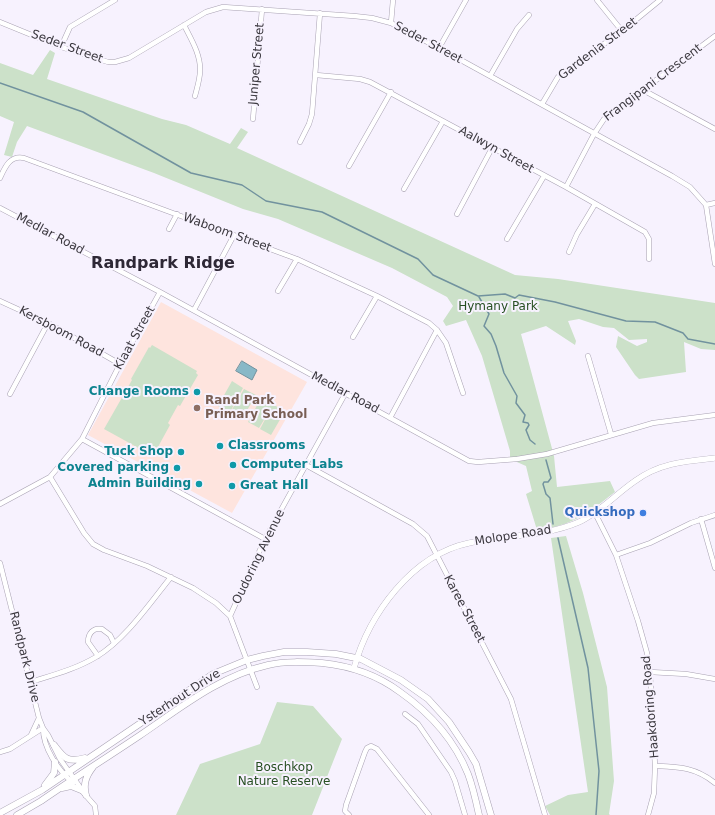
<!DOCTYPE html>
<style>
body{margin:0}
canvas{display:block;background:#f7f2fe}
</style>
<canvas width="715" height="815"></canvas>
<script>
const c = document.querySelector('canvas').getContext('2d');
c.lineJoin = 'round';
function fill(path, color) { c.fillStyle = color; c.fill(path, 'evenodd'); }
function trace(path, color, width, dash) { c.strokeStyle = color; c.lineWidth = width; c.lineCap = dash ? 'butt' : 'round'; c.setLineDash(dash || []); c.stroke(path); }
function label(font, color, halo, rows, align = 'center') {
  c.font = font + ' "DejaVu Sans",sans-serif'; c.lineWidth = 4; c.setLineDash([]); c.textBaseline = 'middle'; c.strokeStyle = halo; c.fillStyle = color; for (const [text, x, y, turn = 0] of rows) {
    c.save(); c.translate(x, y); c.rotate((+turn || 0) * Math.PI / 180); c.textAlign = isNaN(turn) ? turn : align; if (halo) c.strokeText(text, 0, 0); c.fillText(text, 0, 0); c.restore();
  }
}
const education = new Path2D(`
 M161 302 307 382 232 513 88 435Z`);
const green = new Path2D(`
 M50 50 55 53 47 79 162 119 186 125 230 144 241 128 248 132 237 148 515 275 558 279 715 303V350L701 349 684 342 686 372 639 379 635 375 616 347 618 336 637 346 647 342V339L629 340 614 328 603 327 579 319 568 321 576 341 575 345 546 326 521 334 554 456 557 487 610 481 615 492C588 513 572 526 537 530L526 494 532 491 526 466 510 459V451L482 356 466 320 446 326 443 321 453 306 447 297 392 268 278 219 243 209 154 173 27 126 17 142 12 157 4 155 14 122 0 116V63L33 75Z
 M152 345 197 371 196 373 198 375 180 406 178 405 168 423 170 425 153 456 104 429 132 380 131 379 149 347 150 348Z
 M232 381 243 388 230 412 218 406Z
 M244 389 256 395 242 419 230 413Z
 M261 398 285 411 271 435 260 429 270 410 259 428 248 422Z
 M566 536 583 593 607 687 614 781 609 814 610 815H550L545 806 568 795 588 792 551 538Z
 M277 702 313 706 342 739 312 815H176L200 764 260 744Z`);
const water = new Path2D(`
 M242 361 257 370 252 380 236 371Z`);
const stream = new Path2D(`
 M0 83 83 112 191 173 242 185 266 201 322 212 418 259 433 275 478 296 505 294 515 298 519 295 555 302 626 321 655 322 683 333 688 339 715 344
 M479 297 489 314 484 326 491 334 496 346 504 373 517 396 516 403 525 415 523 422 528 423 529 425 526 430 530 440 535 444
 M546 460 551 478 548 482H544L543 484 546 494 550 498 553 524
 M558 538 588 668 599 771 596 815`);
const minor = new Path2D(`
 M597 0 622 31
 M0 22 61 47 108 62H115L129 58 206 12 223 7 354 16 372 18 391 23 439 48 672 176 690 187 706 205 715 264
 M391 23 393 0
 M184 25C191 39 201 55 200 71 200 79 197 88 195 96
 M61 47 70 27 115 0
 M439 48 466 0
 M316 75 360 79 370 82 566 187 645 232 649 239V259
 M490 76 517 29 529 15
 M643 90 715 129
 M542 104 558 77 622 31 660 0
 M253 119 262 9
 M300 142 309 124 312 114 320 13
 M349 166 391 92
 M0 178C5 167 10 155 24 158L297 259 377 296 429 323 437 330 446 343 463 393
 M566 187 594 134 604 119 715 36
 M404 189 443 121
 M706 205 715 203
 M0 208 160 292 469 461 478 462 517 459 547 454 653 423 715 415
 M457 214 492 148
 M169 229 177 214
 M507 239 544 176
 M569 252 577 234 595 204
 M278 291 297 259
 M0 301 48 323 120 364
 M194 310 234 235
 M353 337 377 296
 M588 356 611 434
 M10 394 48 323
 M390 418 437 330
 M82 439 265 539
 M306 465 413 524 427 536 511 699 545 815
 M50 477 84 533 93 544 104 550 147 566 193 588 216 603 230 616 257 687
 M0 504 50 477 82 439 120 364 160 292
 M595 513 616 555 638 621 647 653 650 672 655 766 654 793 648 815
 M701 519 715 568
 M616 555 650 543 691 523 715 515
 M0 563 39 718 43 728 48 735 60 759 80 787 81 790 95 806 96 815
 M230 616 265 539 345 394
 M98 656 88 642C88 634 93 627 102 629L110 635 114 643
 M650 672 686 674 715 679
 M31 682C53 675 76 669 96 657 125 640 150 603 171 577
 M405 714 418 724 451 772 455 781 465 815
 M43 728C43 748 58 770 73 783
 M31 735 39 718
 M0 752 10 749 43 728
 M655 766C679 767 695 767 715 783
 M349 815 345 811 346 805 365 752 367 748 371 746 377 749 429 815`);
const tertiary = new Path2D(`
 M354 668C369 614 412 555 469 543 506 535 544 537 579 522 600 512 616 494 635 481 659 463 686 461 715 458`);
const secondary = new Path2D(`
 M54 745C64 758 67 763 85 758
 M45 785 54 773 55 762
 M62 788 71 786 81 790
 M86 795C83 784 86 776 93 767
 M0 813 42 790 213 674 247 660 263 656 284 652H307L336 654 361 659 401 680 428 699 449 722 469 752 476 764 491 815
 M17 815 41 801C73 779 106 758 139 736 179 709 219 676 268 665 285 661 304 662 322 663 351 666 376 674 400 692 430 713 454 739 468 774 473 787 476 801 479 815`);
const markers = [
 [197,392,4,"#0f9aa8"],
 [197,408,4,"#8d6e63"],
 [220,446,4,"#0f9aa8"],
 [181,452,4,"#0f9aa8"],
 [233,465,4,"#0f9aa8"],
 [177,468,4,"#0f9aa8"],
 [199,484,4,"#0f9aa8"],
 [232,486,4,"#0f9aa8"],
 [643,513,4,"#3f7fe0"]
];
const streetNames = [
 ["Seder Street",428,43,28],
 ["Seder Street",67,47,20],
 ["Gardenia Street",598,49,-37],
 ["Juniper Street",257,64,-85],
 ["Frangipani Crescent",653,83,-37],
 ["Aalwyn Street",496,150,29],
 ["Waboom Street",227,233,20],
 ["Medlar Road",50,234,28],
 ["Kersboom Road",61,332,28],
 ["Kiaat Street",135,338,-61],
 ["Medlar Road",345,393,28],
 ["Molope Road",513,536,-9],
 ["Oudoring Avenue",259,557,-64],
 ["Karee Street",464,609,62],
 ["Randpark Drive",24,657,76],
 ["Ysterhout Drive",180,698,-33],
 ["Haakdoring Road",651,707,-95]
];
const parkNames = [
 ["Hymany Park",498,307],
 ["Boschkop",284,768],
 ["Nature Reserve",284,782]
];
const cultureNames = [
 ["Change Rooms",189,392],
 ["Classrooms",228,446,"left"],
 ["Tuck Shop",173,452],
 ["Computer Labs",241,465,"left"],
 ["Covered parking",169,468],
 ["Admin Building",191,484],
 ["Great Hall",240,486,"left"]
];
const educationNames = [
 ["Rand Park",205,401],
 ["Primary School",205,415]
];
const shopNames = [
 ["Quickshop",635,513]
];
const districtNames = [
 ["Randpark Ridge",163,264]
];
fill(education, '#fee4de');
fill(green, '#cce1c9');
fill(water, '#88b8c7');
trace(water, '#71929e', 1);
trace(stream, '#71929e', 1.5);
trace(minor, '#a9a2b3', 5.5);
trace(tertiary, '#a9a2b3', 6);
trace(secondary, '#a9a2b3', 7);
trace(minor, '#fff', 4.5);
trace(tertiary, '#fff', 5.5);
trace(secondary, '#fff', 6);
for (const [x, y, r, color] of markers) { const dot = new Path2D(); dot.arc(x, y, r, 0, 2 * Math.PI); c.fillStyle = color; c.fill(dot); trace(dot, '#f7f2fe', 1.5); }
label('12px', '#3b383f', '#f7f2fe', streetNames);
label('12px', '#274f22', '#f7f2fe', parkNames);
label('bold 12px', '#0d838f', '#f7f2fe', cultureNames, 'right');
label('bold 12px', '#785e54', '#f7f2fe', educationNames, 'left');
label('bold 12px', '#366cbe', '#f7f2fe', shopNames, 'right');
label('bold 16px', '#2e2836', '#f7f2fe', districtNames);
</script>
